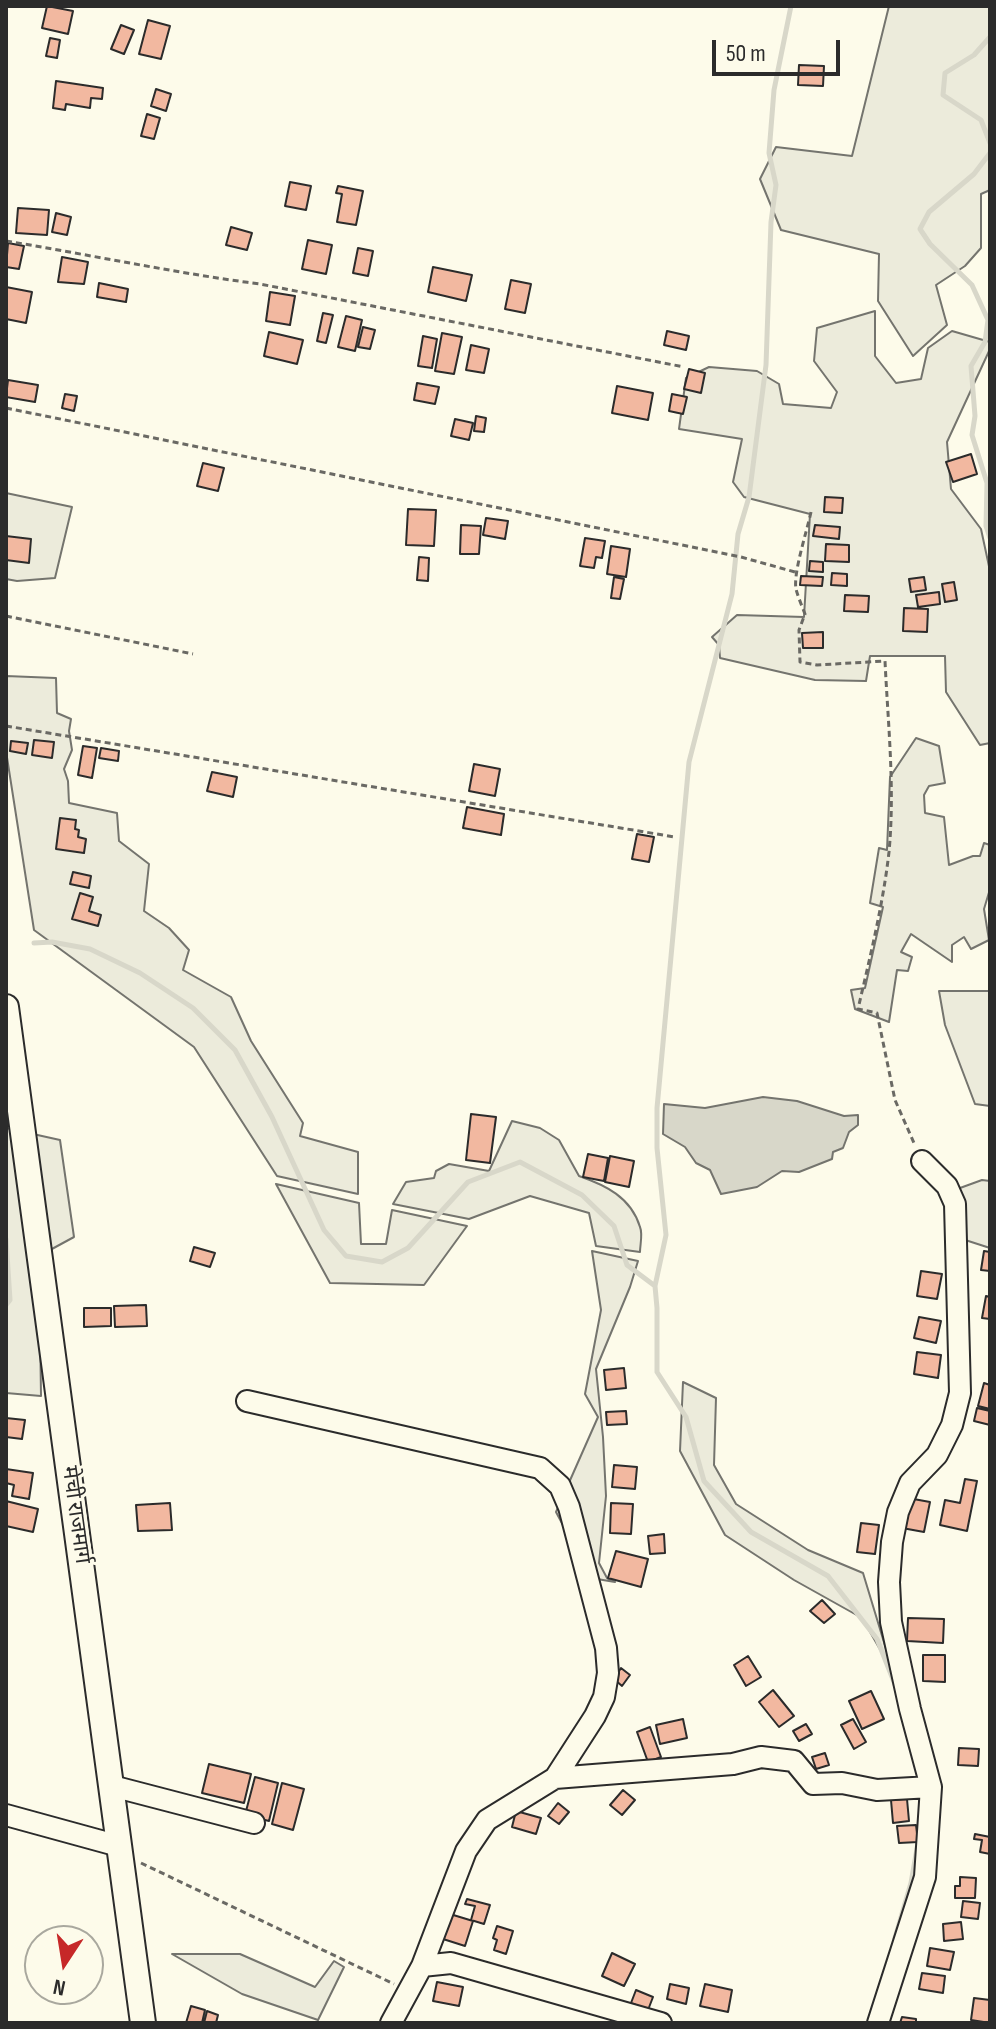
<!DOCTYPE html>
<meta charset="utf-8">
<style>
body{margin:0}
#map{position:relative;width:996px;height:2029px;overflow:hidden;background:#fdfbea;font-family:"Sofia Sans Condensed",sans-serif}
canvas{display:block}
.frame{position:absolute;inset:0;border:8px solid #2b2b2b;pointer-events:none}
.north{position:absolute;left:24px;top:1925px;width:80px;height:80px;box-sizing:border-box;background:#fdfbea;border:2px solid #a9a89e;border-radius:50%;rotate:192deg;font-size:22px;font-weight:700;line-height:32px;text-align:center;color:#2b2b2b}
.north::after{content:'';display:block;margin:auto;width:28px;height:36px;background:#c62828;clip-path:polygon(50% 0,100% 100%,50% 72%,0 100%)}
.scale{position:absolute;left:712px;top:40px;width:128px;height:36px;box-sizing:border-box;border:4px solid #2b2b2b;border-top:0;padding-left:10px;font-size:24px;line-height:28px;white-space:nowrap;color:#2b2b2b;-webkit-text-stroke:6px #fdfbea;paint-order:stroke}
</style>
<div id="map">
<canvas width="996" height="2029"></canvas>
<div class="frame"></div>
<div class="north">N</div>
<div class="scale">50 m</div>
</div>
<script>
const c = document.querySelector('canvas').getContext('2d');
c.lineJoin = 'round';
function fill(path, color) { c.fillStyle = color; c.fill(path, 'evenodd'); }
function trace(path, color, width, dash) { c.strokeStyle = color; c.lineWidth = width; c.lineCap = dash ? 'butt' : 'round'; c.setLineDash(dash || []); c.stroke(path); }
function label(font, color, halo, rows, align = 'center') {
  c.font = font + ' "Sofia Sans Condensed","Noto Sans Devanagari",sans-serif'; c.lineWidth = 6; c.setLineDash([]); c.textBaseline = 'middle'; c.strokeStyle = halo; c.fillStyle = color; for (const [text, x, y, turn = 0] of rows) {
    c.save(); c.translate(x, y); c.rotate((+turn || 0) * Math.PI / 180); c.textAlign = isNaN(turn) ? turn : align; if (halo) c.strokeText(text, 0, 0); c.fillText(text, 0, 0); c.restore();
  }
}
const green = new Path2D(`
 M889 6H990V190L981 194V248L965 266 936 285 947 325 913 356 878 301 879 254 781 230 760 179 776 147 852 156Z
 M875 311V356L896 383 921 379 928 348 952 331 990 342V349L947 442 951 489 981 529 990 571V743L980 745 946 692 945 656H870L866 681 815 680 720 658 719 645 712 637 737 615 804 617 810 514 744 497 733 482 742 439 679 429 686 378 709 367 757 371 779 384 783 404 831 408 837 392 814 361 817 328Z
 M6 493 72 507 55 578 17 581 6 579Z
 M6 676 56 678 57 713 71 719 69 731 72 750 64 769 68 781 69 803 117 813 119 841 149 864 144 911 169 928 189 950 183 970 231 997 251 1041 303 1123 300 1136 358 1152V1194L277 1176 194 1047 34 930 6 751Z
 M916 738 939 746 945 783 929 786 924 795 925 813 944 817 949 865 973 856H980L984 843 990 845V889L984 909 989 940 971 949 964 937 952 945V962L911 934 901 952 912 957 908 971 897 970 889 1022 855 1009 851 990 865 988 883 907 870 903 879 848 887 850 890 777Z
 M939 991H990V1106L975 1104 945 1025Z
 M512 1121 540 1128 559 1140 579 1176C605 1185 631 1197 640 1227 643 1234 640 1245 640 1252L596 1246 589 1213 530 1196 469 1219 393 1204 406 1182 434 1178 436 1171 449 1164 489 1171Z
 M6 1128 60 1140 74 1237 39 1256 41 1396 6 1393Z
 M982 1180 990 1181V1248L959 1238 949 1198 960 1188Z
 M276 1184 359 1203 361 1244H386L392 1210 467 1226 424 1285 330 1283Z
 M592 1251 638 1261 630 1287 596 1369 603 1437 606 1496 599 1563 607 1578 615 1582 591 1578 556 1512 598 1417 585 1394 601 1310Z
 M683 1382 716 1398 714 1465 736 1504 808 1550 863 1573 893 1672 862 1618 794 1580 725 1535 680 1451Z
 M172 1954H240L315 1987 334 1961 344 1967 318 2020 242 1994Z`);
const water = new Path2D(`
 M763 1097 797 1101 844 1116 858 1115V1125L849 1132 843 1148 833 1152 832 1159 799 1172 782 1171 757 1187 721 1194 710 1170 696 1163 685 1147 663 1134 664 1104 705 1108Z`);
const stream = new Path2D(`
 M990 37 974 55 945 73 943 95 981 120 990 143
 M990 153 974 174 929 212 920 229 930 244 972 285 988 320 985 342 971 366 975 416 972 435 987 483 986 526 990 538
 M34 943 52 942 90 949 140 973 193 1008 235 1050 272 1117 324 1230 346 1256 382 1262 408 1248 468 1182 520 1162 582 1195 614 1226 627 1265 655 1286 657 1308V1372L686 1417 704 1481 751 1532 828 1576 877 1639 896 1687
 M6 1239 10 1300 6 1305
 M655 1286 666 1235 657 1148V1108L689 762 732 594 738 534 749 497 766 365 771 222 776 185 769 153 774 90 791 6
 M895 1938 911 1883 918 1843`);
const building = new Path2D(`
 M47 6 73 11 68 34 42 28Z
 M148 20 170 26 161 59 139 54Z
 M121 25 134 30 124 54 111 49Z
 M50 38 60 40 57 58 46 56Z
 M799 65 824 66 823 86 798 85Z
 M56 81 103 88 102 99 91 98 90 108 66 104 65 110 53 108Z
 M156 89 171 94 166 111 151 106Z
 M147 114 160 118 154 139 141 136Z
 M290 182 311 186 306 210 285 206Z
 M338 186 363 191 356 225 337 222 342 194 336 193Z
 M18 208 49 210 47 235 16 233Z
 M56 213 71 217 67 235 52 232Z
 M231 227 252 233 247 250 226 245Z
 M308 240 332 245 326 274 302 269Z
 M8 243 24 246 19 269 6 267Z
 M358 248 373 251 368 276 353 273Z
 M62 257 88 262 84 284 58 282Z
 M433 267 472 275 466 301 428 292Z
 M511 280 531 284 525 313 505 309Z
 M99 283 128 289 126 302 97 297Z
 M6 287 32 292 26 323 6 319Z
 M270 292 295 296 290 325 266 321Z
 M323 313 333 315 326 343 317 341Z
 M346 316 362 320 355 351 338 347Z
 M363 327 375 330 370 349 358 347Z
 M667 331 689 336 686 350 664 345Z
 M269 332 303 340 297 364 264 356Z
 M442 333 462 337 454 374 435 371Z
 M423 336 437 339 432 368 418 366Z
 M471 345 489 349 484 373 466 370Z
 M689 369 705 373 701 393 684 389Z
 M8 380 38 385 35 402 6 397Z
 M417 383 439 387 435 404 414 400Z
 M617 386 653 393 648 420 612 413Z
 M65 394 77 396 74 411 62 408Z
 M672 394 687 397 683 414 669 411Z
 M476 416 486 418 484 432 474 431Z
 M455 419 473 423 469 440 451 436Z
 M971 454 977 474 953 482 946 462Z
 M203 463 224 468 218 491 197 486Z
 M825 497 843 498 842 513 824 512Z
 M408 509 436 510 434 546 406 545Z
 M486 518 508 521 505 539 483 535Z
 M461 525 481 526 479 554H460Z
 M815 525 840 527 839 539 813 536Z
 M6 536 31 539 29 563 6 560Z
 M585 538 605 541 602 558 596 557 594 568 580 566Z
 M826 544 849 545V562L825 561Z
 M611 546 630 549 626 577 607 574Z
 M419 557 429 558 428 581 417 580Z
 M810 561 823 562V572L809 571Z
 M832 573 847 574V586L831 585Z
 M801 576 823 577 822 586 800 585Z
 M614 577 624 579 620 599 611 598Z
 M924 577 926 590 911 592 909 579Z
 M954 582 957 600 945 602 942 584Z
 M939 592 940 604 918 607 916 595Z
 M845 595 869 596 868 612 844 611Z
 M904 608 928 609 927 632 903 631Z
 M823 632V648H803L802 633Z
 M34 740 54 742 52 758 32 755Z
 M11 741 28 743 26 754 10 751Z
 M83 746 97 748 92 778 78 775Z
 M101 748 119 751 118 761 99 758Z
 M474 764 500 769 495 796 469 791Z
 M212 772 237 777 233 797 207 791Z
 M467 807 504 814 501 835 463 828Z
 M60 818 76 820 75 829 79 830 78 837 86 839 84 853 56 849Z
 M637 834 654 837 649 862 632 859Z
 M73 872 91 876 89 888 70 884Z
 M80 893 93 897 89 911 101 915 98 926 72 919Z
 M471 1114 496 1117 490 1163 466 1160Z
 M588 1154 608 1158 604 1181 583 1177Z
 M610 1156 634 1161 629 1187 605 1182Z
 M194 1247 215 1253 210 1267 190 1261Z
 M984 1251 990 1252V1271L981 1270Z
 M921 1271 942 1274 937 1299 917 1296Z
 M986 1296 990 1297V1319L982 1318Z
 M146 1305 147 1326 115 1327 114 1306Z
 M84 1308H111V1326L84 1327Z
 M919 1317 941 1321 936 1343 914 1338Z
 M917 1352 941 1355 938 1378 914 1374Z
 M624 1368 626 1388 606 1390 604 1370Z
 M984 1383 990 1385V1409L978 1406Z
 M977 1408 990 1411V1425L974 1421Z
 M626 1411 627 1424 607 1425 606 1412Z
 M6 1418 25 1420 22 1439 6 1437Z
 M614 1465 637 1467 635 1489 612 1487Z
 M6 1469 33 1473 29 1499 12 1496 14 1485 6 1483Z
 M965 1479 977 1481 967 1531 940 1525 945 1500 960 1503Z
 M908 1498 930 1502 924 1532 902 1528Z
 M6 1501 38 1509 33 1532 6 1526Z
 M170 1503 172 1530 138 1531 136 1505Z
 M611 1503 633 1504 631 1534 610 1533Z
 M861 1523 879 1525 875 1554 857 1552Z
 M664 1534 665 1553 650 1554 648 1536Z
 M616 1551 648 1559 641 1587 608 1578Z
 M822 1600 835 1614 824 1623 810 1611Z
 M908 1618 944 1619 943 1643 907 1641Z
 M923 1655H945V1682L923 1681Z
 M748 1656 761 1677 746 1686 734 1665Z
 M621 1668 630 1675 622 1686 614 1679Z
 M773 1690 794 1716 779 1727 759 1702Z
 M871 1691 884 1719 862 1729 849 1701Z
 M683 1719 687 1738 660 1744 656 1725Z
 M853 1719 866 1742 854 1749 841 1725Z
 M806 1724 812 1734 799 1741 793 1731Z
 M650 1727 661 1757 648 1762 637 1732Z
 M959 1748 979 1749 978 1766 958 1765Z
 M825 1753 829 1765 816 1769 812 1757Z
 M209 1764 251 1774 244 1803 202 1793Z
 M255 1777 278 1783 269 1821 245 1815Z
 M282 1783 304 1789 293 1830 272 1824Z
 M623 1790 635 1800 622 1815 610 1805Z
 M907 1799 909 1821 893 1823 891 1800Z
 M558 1803 569 1812 559 1824 548 1816Z
 M516 1811 541 1818 536 1834 512 1827Z
 M916 1825 918 1842 899 1843 897 1826Z
 M975 1834 990 1837V1854L980 1852 982 1840 974 1839Z
 M960 1877 976 1878 975 1898H955V1886H960Z
 M467 1899 490 1905 484 1924 471 1920 475 1906 465 1904Z
 M963 1901 980 1903 978 1919 961 1917Z
 M450 1914 473 1921 465 1946 443 1939Z
 M961 1922 963 1939 944 1941 943 1924Z
 M497 1926 513 1931 506 1954 494 1950 497 1940 493 1938Z
 M930 1948 954 1952 950 1970 927 1966Z
 M612 1953 635 1964 624 1986 602 1976Z
 M922 1973 945 1976 943 1993 919 1989Z
 M437 1982 463 1987 459 2006 433 2001Z
 M670 1984 689 1988 686 2004 667 1999Z
 M705 1984 732 1990 728 2012 700 2006Z
 M636 1990 653 1997 648 2010 631 2003Z
 M974 1998 990 2000V2023L971 2020Z
 M191 2006 205 2010 202 2023H186Z
 M207 2011 218 2015 216 2023H204Z
 M902 2017 916 2019V2023H900Z`);
const path = new Path2D(`
 M6 241C91 255 175 273 260 284L684 367
 M6 408 741 557 795 572
 M811 512C807 531 793 573 796 589 798 597 802 606 805 614L799 630 800 662 817 665 885 661C888 724 895 788 889 852 883 905 870 957 858 1009L877 1013 895 1100 914 1143
 M6 616 193 654
 M6 726 675 837
 M141 1863 394 1984`);
const minor = new Path2D(`
 M247 1401 540 1468 560 1486 569 1507 606 1648 608 1673 604 1697 595 1716 555 1778
 M112 1786 254 1823
 M6 1815 119 1846
 M422 1966 466 1851 487 1820 555 1778 733 1764 761 1757 794 1761 813 1784 842 1783 877 1790 931 1787
 M391 2023 422 1966 451 1963 661 2023
 M878 2023 925 1877 931 1787 910 1709 891 1622 889 1582 892 1542 898 1512 910 1483 937 1455 952 1425 960 1393 955 1204 947 1186 922 1161`);
const major = new Path2D(`
 M6 1007 143 2023`);
const streetNames = [
 ["मेची राजमार्ग",75,1515,82]
];
fill(green, '#ecebdb');
trace(green, '#74746e', 2);
fill(water, '#d8d7c9');
trace(water, '#74746e', 2);
trace(stream, '#d8d7c9', 5);
fill(building, '#f2b8a0');
trace(building, '#2b2b2b', 2);
trace(minor, '#2b2b2b', 24);
trace(major, '#2b2b2b', 28);
trace(path, '#6a6964', 3, [6, 4]);
trace(minor, '#fdfbea', 20);
trace(major, '#fdfbea', 24);
label('22px', '#2b2b2b', '#fdfbea', streetNames);
</script>
